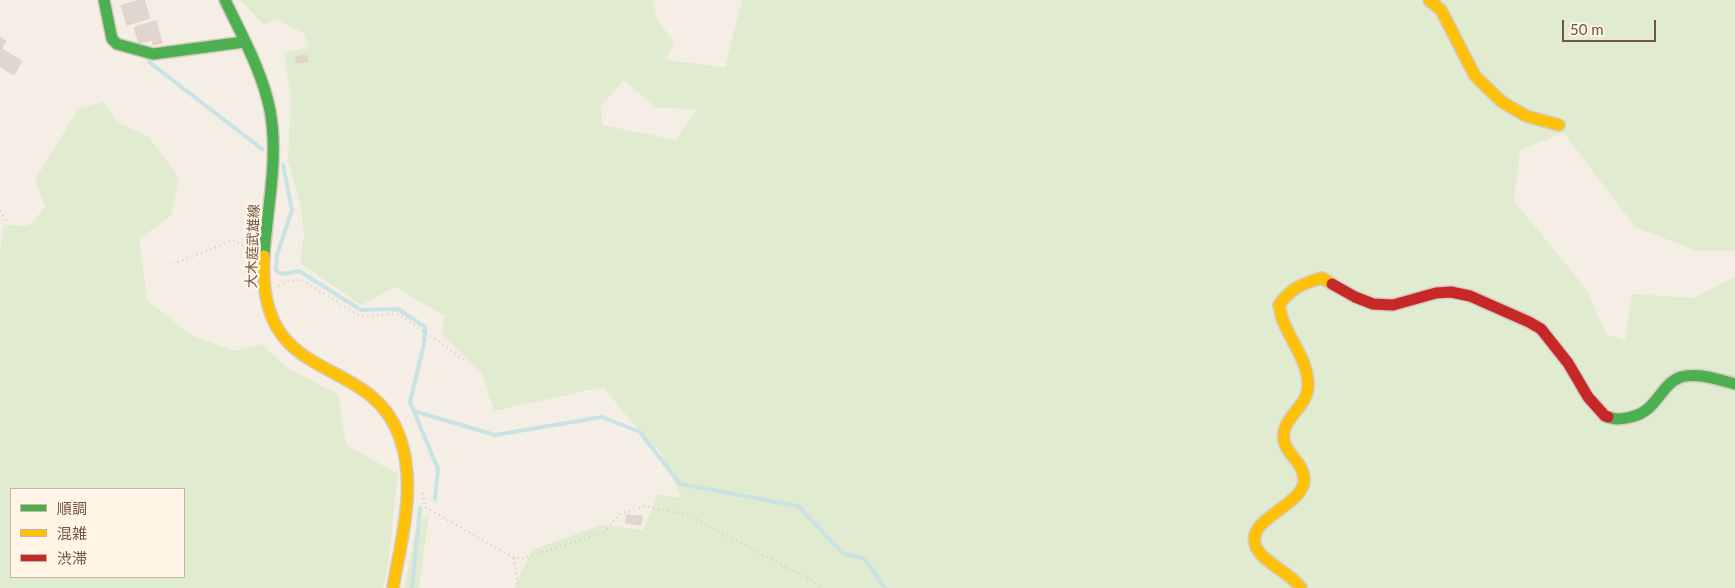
<!DOCTYPE html>
<meta charset="utf-8">
<style>
body{margin:0}
#map{position:relative;width:1735px;height:588px;overflow:hidden;background:#f5eee5;font-family:Lato,"Noto Sans JP",sans-serif}
canvas{display:block}
.legend{position:absolute;left:10px;top:488px;width:175px;height:90px;box-sizing:border-box;background:#fff4e5;border:1px solid #c6b4a6;margin:0;padding:6px 9px;list-style:none;font-size:15px;color:#715548}
.legend li{display:flex;align-items:center;gap:10px;height:25px}
.legend b{width:25px;border:1px solid #c6b4a6}
.scale{position:absolute;left:1562px;top:20px;width:94px;height:22px;box-sizing:border-box;border:2px solid #715548;border-top:0;padding-left:6px;font-size:15px;line-height:18px;white-space:nowrap;color:#715548;-webkit-text-stroke:4px #fff4e5;paint-order:stroke}
</style>
<div id="map">
<canvas width="1735" height="588"></canvas>
<ul class="legend">
<li><b style="height:6px;background:#4caf50"></b>順調</li>
<li><b style="height:6px;background:#ffc107"></b>混雑</li>
<li><b style="height:6px;background:#c62828"></b>渋滞</li>
</ul>
<div class="scale">50 m</div>
</div>
<script>
const c = document.querySelector('canvas').getContext('2d');
c.lineJoin = 'round';
function fill(path, color) { c.fillStyle = color; c.fill(path, 'evenodd'); }
function trace(path, color, width, dash) { c.strokeStyle = color; c.lineWidth = width; c.lineCap = dash ? 'butt' : 'round'; c.setLineDash(dash || []); c.stroke(path); }
function label(font, color, halo, rows, align = 'center') {
  c.font = font + ' Lato,"Noto Sans JP",sans-serif'; c.lineWidth = 5; c.setLineDash([]); c.textBaseline = 'middle'; c.strokeStyle = halo; c.fillStyle = color; for (const [text, x, y, turn = 0] of rows) {
    c.save(); c.translate(x, y); c.rotate((+turn || 0) * Math.PI / 180); c.textAlign = isNaN(turn) ? turn : align; if (halo) c.strokeText(text, 0, 0); c.fillText(text, 0, 0); c.restore();
  }
}
const green = new Path2D(`
 M240 0H653L657 19 674 42 666 60 725 67 742 0H1735V251H1697L1635 227 1564 133 1520 150 1514 201 1587 290 1606 334 1625 340 1632 294 1693 298 1735 277V588H514L532 550 601 525 643 530 658 494 682 498 662 454 629 419 603 387 494 411 483 375 441 333 445 316 395 287 361 305 300 263 304 233 301 209 288 160 291 99 284 53 309 47 303 33 275 19 264 25ZM624 80 656 108 697 109 676 140 603 125 600 107Z
 M104 102 117 122 149 137 179 178 171 216 139 239 147 300 191 335 234 351 262 344 287 368 338 394 346 445 398 474 388 564 383 588H0V253L4 225 29 226 45 207 35 180 78 109ZM11 489H184V577H11Z
 M429 514 419 588H404L417 524Z`);
const stream = new Path2D(`
 M149 62 262 149
 M283 165 292 210 277 255 276 271 282 274 299 271 361 310 398 309 425 327 424 344 410 402 438 469 435 499
 M414 411 495 435 602 417 640 432 680 484 798 506 843 553 865 559 885 588
 M412 588 420 508`);
const building = new Path2D(`
 M140 0H144L150 18 127 25 121 6Z
 M156 21 162 43 153 45 152 40 139 43 134 28Z
 M0 37 6 41 0 51Z
 M2 49 22 61 14 75 0 66V53Z
 M307 56 308 62 296 63V57Z
 M627 515 642 516 641 525 626 523Z`);
const path = new Path2D(`
 M0 211 8 223
 M173 264 233 240 250 249
 M279 286 287 281 302 280 360 316 399 314 470 364
 M423 493 425 507 514 558H524L605 532 619 514 645 506 688 515 813 581 819 588
 M514 558 518 588`);
const fast = new Path2D(`
 M104 0 112 39 117 44 153 54 244 42
 M225 0C242 36 262 71 270 110 279 159 267 208 264 256
 M1608 417C1616 420 1622 419 1631 417 1658 411 1660 384 1681 377 1698 372 1719 380 1735 384`);
const slow = new Path2D(`
 M1429 0 1441 10 1475 76 1502 102 1526 116 1559 125
 M264 256C256 390 370 350 400 438 417 486 401 540 393 588
 M1301 588C1290 572 1260 562 1255 544 1248 518 1302 506 1304 481 1305 464 1287 455 1284 441 1280 418 1307 408 1308 387 1309 363 1292 343 1284 323 1281 318 1281 311 1279 305 1290 289 1303 283 1322 278L1332 284`);
const jam = new Path2D(`
 M1332 284 1355 297 1373 304 1393 305 1436 293 1451 292 1470 296 1529 322 1541 329 1568 363 1588 397 1605 416 1608 417`);
const streetNames = [
 ["大木庭武雄線",253,246,-88]
];
fill(green, '#e1ebd0');
trace(stream, '#c8e3e4', 4);
fill(building, '#e1d6cd');
trace(building, '#ddd1c8', 1);
trace(fast, '#d5cbc2', 14);
trace(slow, '#d5cbc2', 14);
trace(jam, '#d5cbc2', 14);
trace(path, '#d7cdc8', 2.5, [1, 4]);
trace(fast, '#4caf50', 11);
trace(slow, '#ffc107', 11);
trace(jam, '#c62828', 11);
label('14px', '#715548', '#fff4e5', streetNames);
</script>
